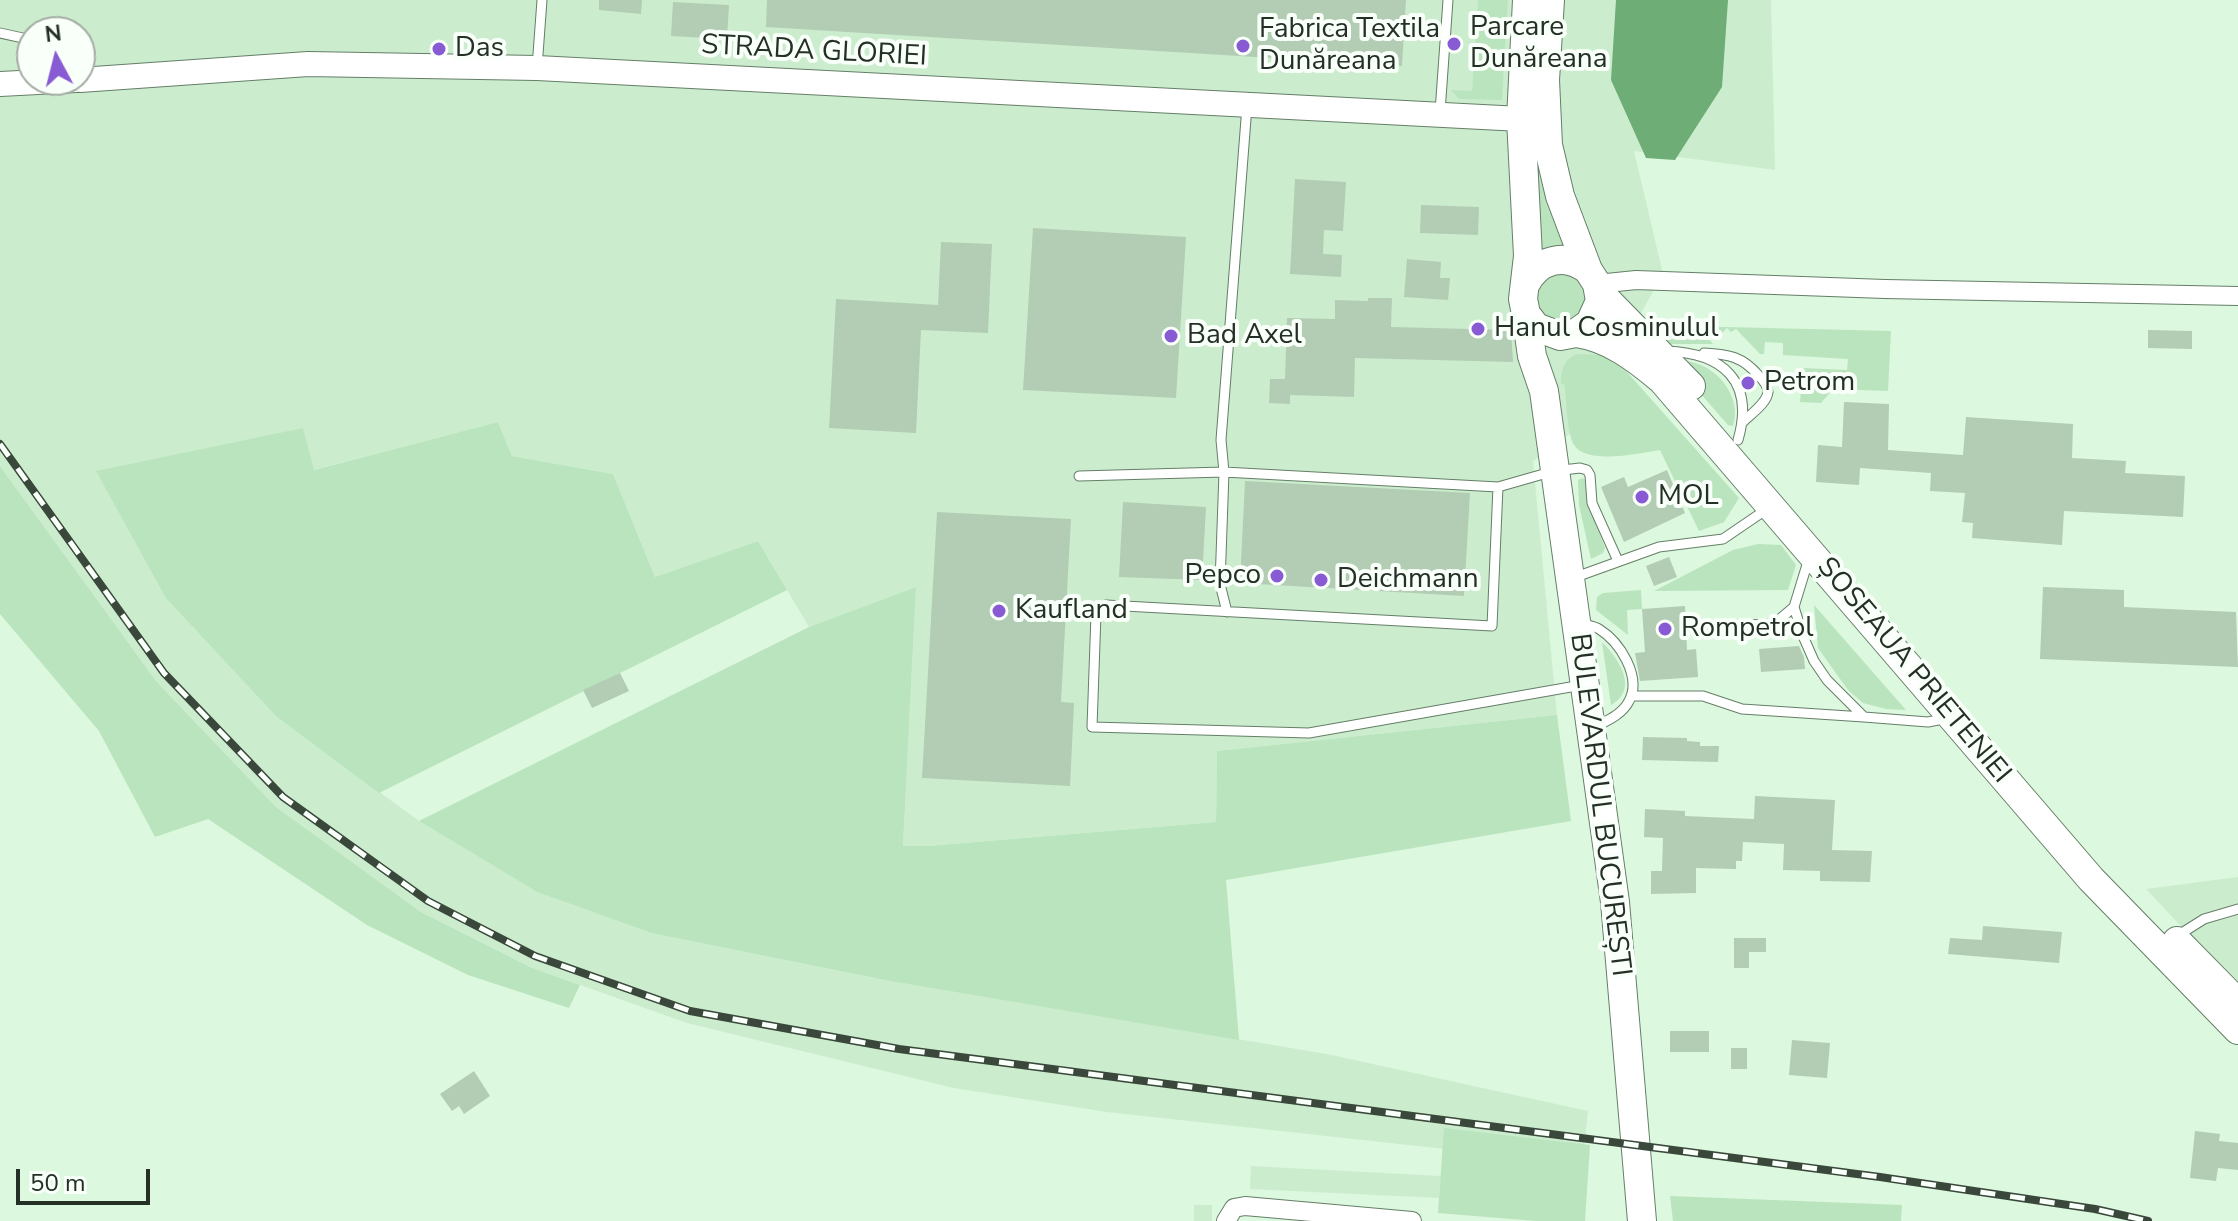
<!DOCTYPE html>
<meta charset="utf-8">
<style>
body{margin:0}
#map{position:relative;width:2238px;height:1221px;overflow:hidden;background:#dcf8de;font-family:"Nunito Sans",sans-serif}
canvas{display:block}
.north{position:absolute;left:16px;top:16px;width:80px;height:80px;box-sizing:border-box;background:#f9fff9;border:2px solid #a4aca4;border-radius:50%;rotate:353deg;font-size:22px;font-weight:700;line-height:32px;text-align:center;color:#242f25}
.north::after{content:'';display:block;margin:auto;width:28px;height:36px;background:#885bd5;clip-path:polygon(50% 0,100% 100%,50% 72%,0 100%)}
.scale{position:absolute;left:16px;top:1169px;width:134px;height:36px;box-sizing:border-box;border:4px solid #242f25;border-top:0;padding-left:10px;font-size:24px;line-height:28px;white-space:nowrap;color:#242f25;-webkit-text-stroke:6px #f9fff9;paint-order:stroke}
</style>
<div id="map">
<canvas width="2238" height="1221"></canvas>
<div class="north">N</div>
<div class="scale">50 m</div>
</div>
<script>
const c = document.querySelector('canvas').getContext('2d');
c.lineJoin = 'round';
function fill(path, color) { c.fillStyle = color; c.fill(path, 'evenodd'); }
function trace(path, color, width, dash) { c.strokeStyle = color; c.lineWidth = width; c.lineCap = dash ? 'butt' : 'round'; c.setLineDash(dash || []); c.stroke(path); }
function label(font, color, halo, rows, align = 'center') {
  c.font = font + ' "Nunito Sans",sans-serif'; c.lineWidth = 8; c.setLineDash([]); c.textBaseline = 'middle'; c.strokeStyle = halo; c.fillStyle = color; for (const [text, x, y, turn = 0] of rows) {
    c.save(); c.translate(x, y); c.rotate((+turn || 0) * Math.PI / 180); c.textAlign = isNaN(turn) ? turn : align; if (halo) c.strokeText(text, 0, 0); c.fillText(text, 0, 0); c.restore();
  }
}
const built = new Path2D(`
 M0 0H1771L1775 170 1634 151 1663 274 1575 430 1533 461 1557 715 1217 751 1216 822 928 846H903L916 587 809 627 758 541 655 577 613 474 512 456 498 422 313 470 303 428 277 717 419 821 537 892 651 933 890 981 1327 1054 1588 1111 1582 1164 1107 1112 954 1088 687 1023 530 967 421 912 276 807 156 681 0 466ZM32 32H80V80H32Z
 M2238 877V987L2146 889Z
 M1251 1166 1441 1176 1439 1198 1250 1189Z
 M1194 1205H1212V1221H1194Z`);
const green = new Path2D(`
 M1478 0H1508L1502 100 1459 99 1451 90 1472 91Z
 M1534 159 1548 206 1566 244 1563 246 1540 250Z
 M1536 297a25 25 0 1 1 50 0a25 25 0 1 1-50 0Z
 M1643 325 1891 331 1888 391 1833 389 1821 403 1800 402 1803 368 1847 370 1848 359 1783 355V343L1765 342 1764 354H1760L1736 329 1731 332 1727 328 1722 333 1718 328 1713 332 1709 329 1704 333 1713 344H1668Z
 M1578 354 1608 355 1619 363 1739 498 1724 522 1699 531 1660 450C1640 453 1581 467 1572 441 1566 423 1567 402 1564 384H1561C1561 370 1564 358 1578 354Z
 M1685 361C1715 363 1743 396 1733 426L1728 425 1678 368Z
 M498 422 512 456 613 474 655 577 758 541 787 590 379 793 277 717 166 598 96 471 303 428 314 470Z
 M0 466 156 681 276 807 421 912 530 967 580 985 569 1008 468 975 367 925 208 819 155 837 99 731 0 614Z
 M1583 478 1586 481 1588 502 1605 548 1603 553 1591 559 1579 505 1578 480Z
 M1758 544 1781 545 1796 565 1788 590 1654 591 1733 550Z
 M916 587 903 846H928L1216 822 1217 751 1557 715 1571 821 1226 880 1239 1040 890 981 651 933 537 892 419 821 809 627Z
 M1641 590 1642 609 1627 610 1628 635 1596 610 1597 597 1603 593Z
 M1814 605 1906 710 1886 709 1863 703 1848 690 1818 648Z
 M1602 642C1618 658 1640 689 1611 705Z
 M1444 1128 1590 1145 1585 1221H1536L1438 1213Z
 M1670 1196 1902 1205 1901 1221H1673Z`);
const water = new Path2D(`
 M1616 0H1728L1722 87 1675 160 1646 158 1611 80Z`);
const building = new Path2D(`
 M599 0H642L641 14 599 10Z
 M767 0H1406L1402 66 766 27Z
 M673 2 729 5 727 39 671 36Z
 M1295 179 1346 182 1343 231 1324 230 1323 254 1342 255 1341 277 1290 274Z
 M1421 205 1479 207 1478 235 1420 233Z
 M1033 228 1186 237 1176 398 1023 390Z
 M941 242 992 244 988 333 921 330 916 433 829 428 836 299 938 305Z
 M1407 259 1441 262 1440 278H1450L1448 300 1404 297Z
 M1368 298H1392L1391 327 1511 330 1513 362 1355 358 1354 397 1290 395V404L1269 403 1270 379H1285L1287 318 1335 319V300L1368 301Z
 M2148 330 2192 331V349L2148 348Z
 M1844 402 1889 404 1888 450 1963 455 1966 417 2073 424 2072 458 2126 461 2125 473 2185 476 2183 517 2064 511 2062 545 1972 538 1973 523 1962 522 1965 493 1930 491 1931 473 1860 468 1859 485 1816 482 1818 445 1842 447Z
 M1667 470 1685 513 1624 542 1601 487 1624 477 1628 487Z
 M1245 481 1470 493 1464 596 1240 583Z
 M1123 502 1206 507 1202 580 1119 577Z
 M937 512 1071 519 1061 702 1074 703 1070 786 922 778Z
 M1669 557 1677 577 1654 586 1646 566Z
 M2043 587 2124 590V607L2236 612 2238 667 2040 659Z
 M1685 606 1687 650 1696 649 1698 677 1640 681 1635 653 1645 652 1642 609Z
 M1799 646 1804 657 1805 669 1761 672 1759 649Z
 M620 673 629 691 592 708 583 690Z
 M1643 737 1687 738V741L1700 742V746H1719L1718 762 1642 760Z
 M1755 796 1835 800 1832 850 1872 851 1870 882 1820 881V871L1783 870 1784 844 1743 842 1742 861H1736V869L1696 868V893L1651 894V871H1662L1663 838 1644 837 1645 809 1685 811V816L1754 819Z
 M1983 926 2062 932 2059 963 1948 954 1950 938 1982 940Z
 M1734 938H1766V952H1749V968H1734Z
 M1670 1031H1709V1052H1670Z
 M1792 1040 1830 1043 1827 1078 1789 1075Z
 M1731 1048H1747V1069H1731Z
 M474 1071 490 1096 464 1114 459 1106 452 1111 440 1094Z
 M2195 1131 2220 1134 2219 1141 2238 1143V1170L2218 1168 2216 1181 2190 1178Z`);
const service = new Path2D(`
 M0 33 32 40
 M537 68 542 0
 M1440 112 1448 0
 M1666 351C1723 353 1755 381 1738 440
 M1704 353C1729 354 1743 357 1759 376 1764 381 1768 386 1768 392 1767 403 1751 414 1744 421
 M1079 476 1224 472 1221 440 1247 106
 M1498 487 1492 626 1106 605 1098 607 1096 614 1092 727 1309 733 1582 685
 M1809 558 1794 607 1803 636 1814 661 1827 680 1864 717 1928 722 1948 718
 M1573 578 1659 547 1723 539 1767 509
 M1227 612 1220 584 1224 472 1498 487 1554 471 1580 468 1587 470 1590 475 1592 503 1618 561
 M1581 623C1587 625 1594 626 1599 629 1620 642 1642 677 1629 701 1622 715 1606 721 1593 728
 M1711 626 1774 624 1794 607
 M1631 696H1703L1742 709 1864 717
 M2177 936 2204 919 2238 909`);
const minor = new Path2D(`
 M1597 284 1636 280 1885 289 2238 296
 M1226 1221 1234 1208 1245 1206 1412 1221`);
const secondary = new Path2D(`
 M80 80 308 64 537 68 1540 120
 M0 84 76 80`);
const primary = new Path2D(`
 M1527 0 1521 119 1528 256 1523 299 1526 314 1536 327 1560 336 1576 333 1590 323 1600 301 1597 284 1588 270 1560 196 1548 145 1545 80 1550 0
 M1525 285C1538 259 1565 252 1588 270
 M1599 292 1691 386
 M1526 314 1532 356 1544 391 1615 902 1642 1221
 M1576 333C1610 338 1636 358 1662 380L2091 879 2238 1030
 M2177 941 2237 1002`);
const rail = new Path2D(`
 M0 444 164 673 283 797 428 901 535 956 690 1011 899 1049 1880 1177 2095 1209 2148 1221`);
const markers = [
 [1454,44,8,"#885bd5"],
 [1243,46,8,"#885bd5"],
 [439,49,8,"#885bd5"],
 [1478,329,8,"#885bd5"],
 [1171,336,8,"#885bd5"],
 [1748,383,8,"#885bd5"],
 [1642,497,8,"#885bd5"],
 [1277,576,8,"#885bd5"],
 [1321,580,8,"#885bd5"],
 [999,611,8,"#885bd5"],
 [1665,629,8,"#885bd5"]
];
const poiNames = [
 ["Parcare",1470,28],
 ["Dunăreana",1470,60],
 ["Fabrica Textila",1259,30],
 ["Dunăreana",1259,62],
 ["Das",455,49],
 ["Hanul Cosminulul",1494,329],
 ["Bad Axel",1187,336],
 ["Petrom",1764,383],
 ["MOL",1658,497],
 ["Pepco",1261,576,"right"],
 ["Deichmann",1337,580],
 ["Kaufland",1015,611],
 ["Rompetrol",1681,629]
];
const streetNames = [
 ["STRADA GLORIEI",814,52,3],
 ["ȘOSEAUA PRIETENIEI",1913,671,50],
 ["BULEVARDUL BUCUREȘTI",1599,805,83]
];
fill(built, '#cbedce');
fill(green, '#bae4bd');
fill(water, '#6ead76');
fill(building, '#b2cdb4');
trace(service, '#657e67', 11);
trace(minor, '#657e67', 20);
trace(secondary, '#657e67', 26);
trace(primary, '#657e67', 30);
trace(service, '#fff', 9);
trace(minor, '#fff', 18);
trace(secondary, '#fff', 24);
trace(primary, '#fff', 28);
trace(rail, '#3a473b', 8);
trace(rail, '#f9fff9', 5, [15]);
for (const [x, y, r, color] of markers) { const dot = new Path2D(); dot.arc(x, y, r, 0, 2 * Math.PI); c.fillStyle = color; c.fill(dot); trace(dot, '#f9fff9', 3); }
label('28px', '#242f25', '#f9fff9', poiNames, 'left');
label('28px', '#242f25', '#f9fff9', streetNames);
</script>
